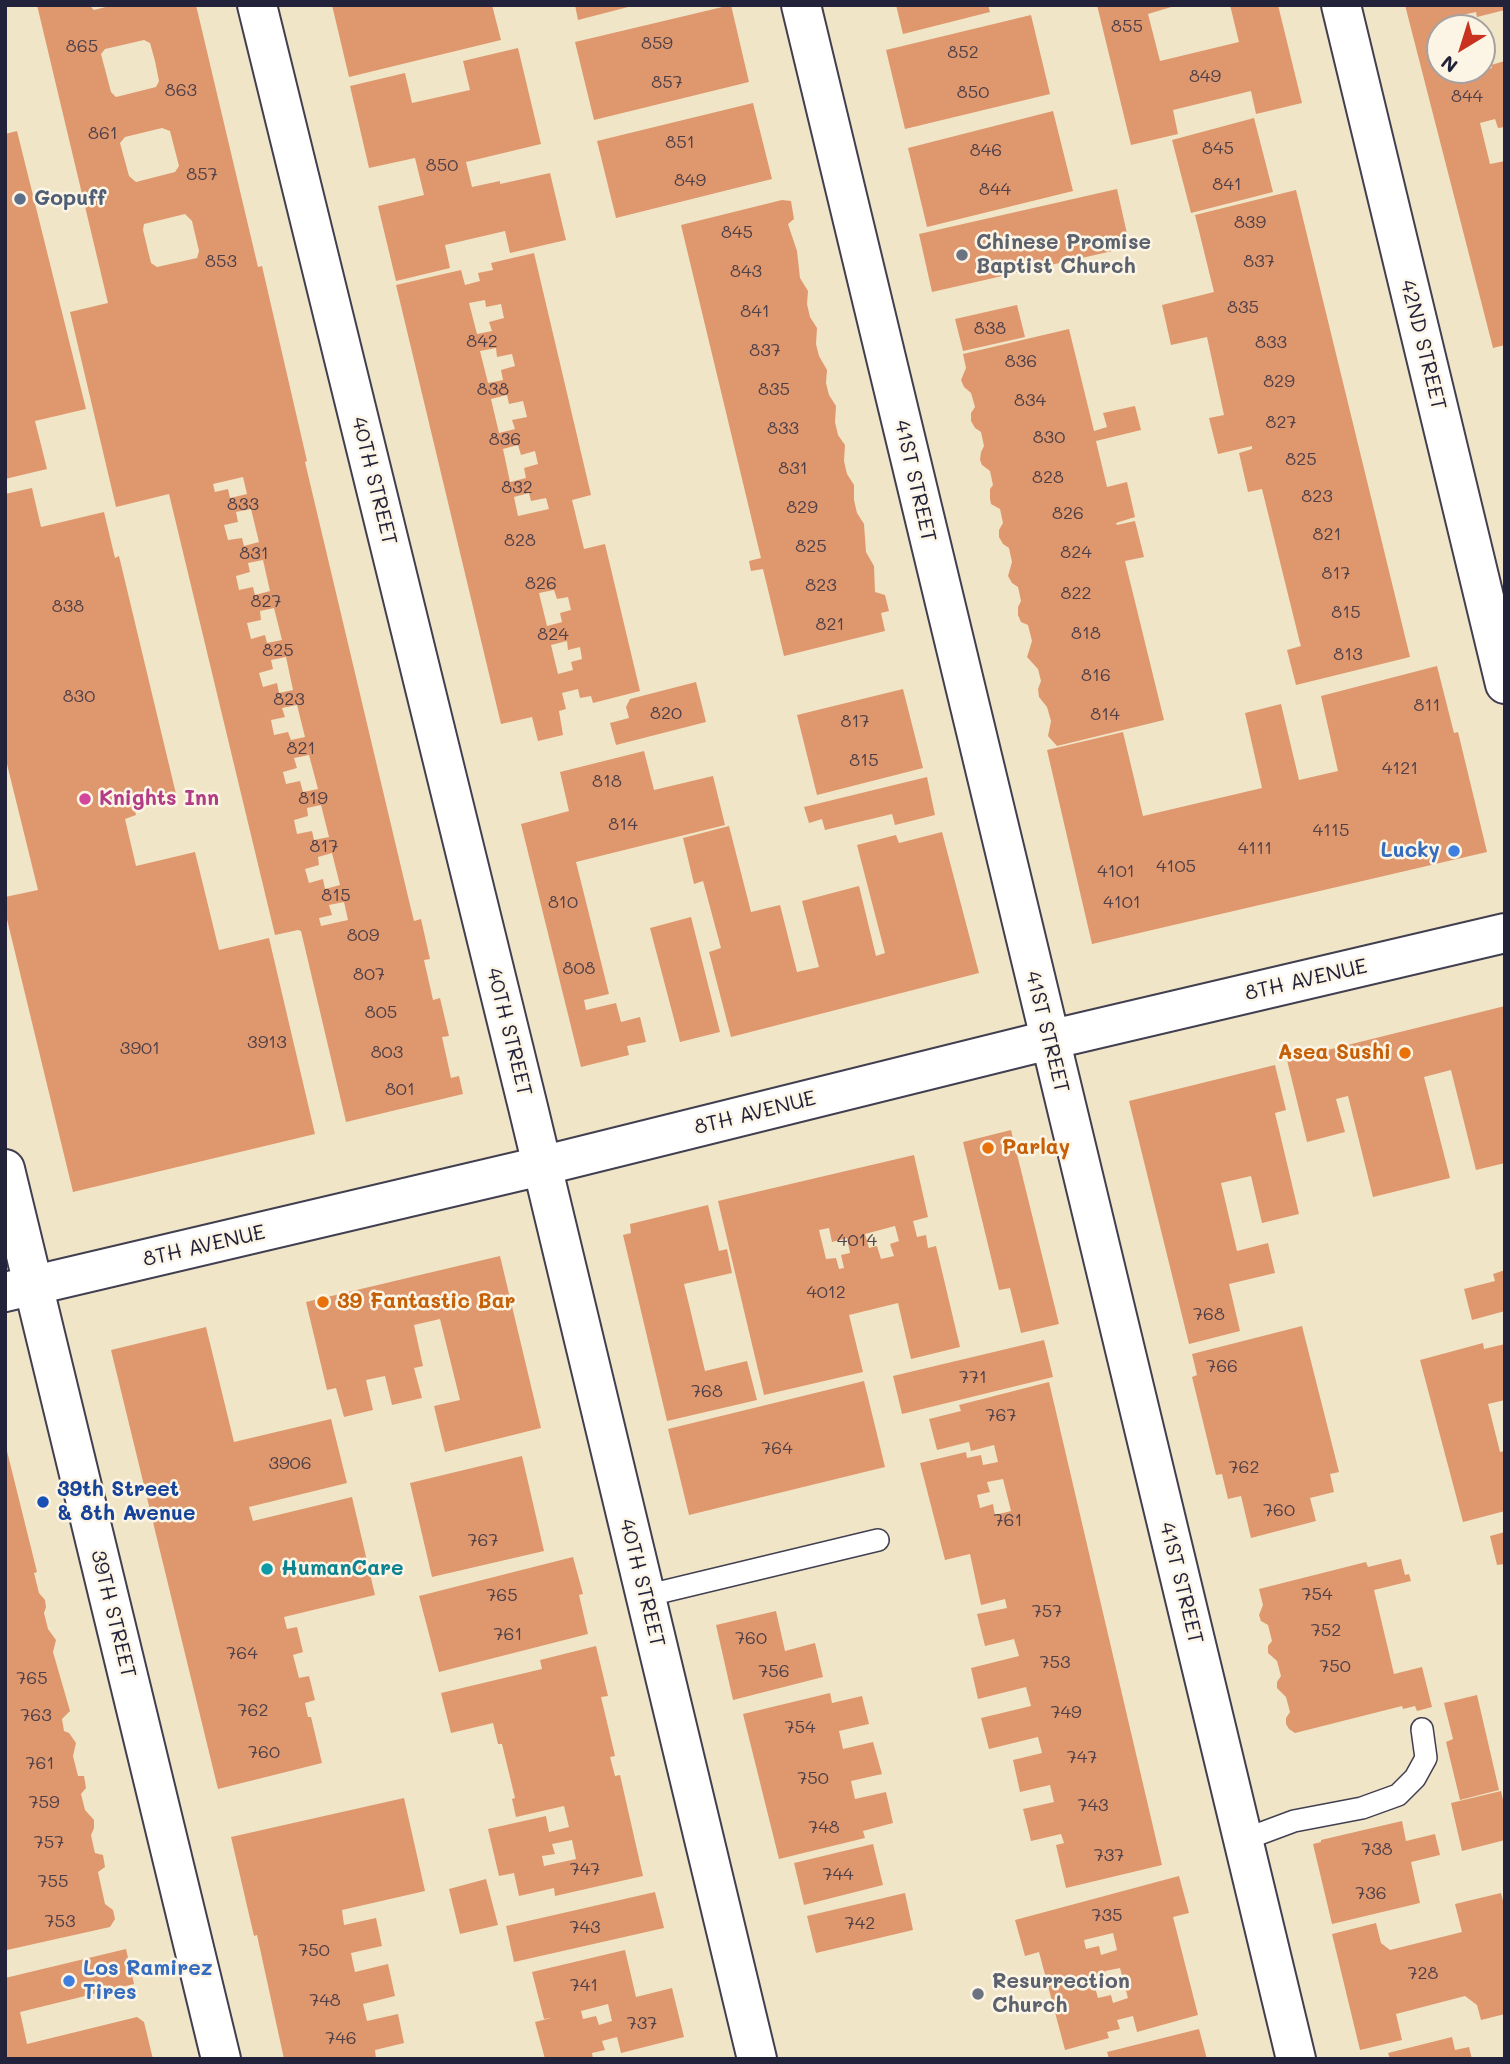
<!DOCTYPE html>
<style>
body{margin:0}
#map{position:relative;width:1510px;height:2064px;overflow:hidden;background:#f0e5c7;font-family:Mali,sans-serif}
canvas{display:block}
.frame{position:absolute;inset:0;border:7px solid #22223b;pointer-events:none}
.north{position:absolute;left:1426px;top:14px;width:70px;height:70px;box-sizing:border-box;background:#fcf5e5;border:2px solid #a5a1a1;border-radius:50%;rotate:218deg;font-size:19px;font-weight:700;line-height:28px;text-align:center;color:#22223b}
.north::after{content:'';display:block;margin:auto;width:24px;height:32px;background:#c8321e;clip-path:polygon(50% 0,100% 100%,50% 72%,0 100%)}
</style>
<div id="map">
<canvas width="1510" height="2064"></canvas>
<div class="frame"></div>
<div class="north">N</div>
</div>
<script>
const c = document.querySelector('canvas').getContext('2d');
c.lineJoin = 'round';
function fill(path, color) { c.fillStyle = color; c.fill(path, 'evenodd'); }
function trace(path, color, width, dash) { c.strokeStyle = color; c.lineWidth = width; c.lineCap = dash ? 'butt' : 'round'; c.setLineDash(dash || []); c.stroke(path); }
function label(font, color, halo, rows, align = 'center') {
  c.font = font + ' Mali,sans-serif'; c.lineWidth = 5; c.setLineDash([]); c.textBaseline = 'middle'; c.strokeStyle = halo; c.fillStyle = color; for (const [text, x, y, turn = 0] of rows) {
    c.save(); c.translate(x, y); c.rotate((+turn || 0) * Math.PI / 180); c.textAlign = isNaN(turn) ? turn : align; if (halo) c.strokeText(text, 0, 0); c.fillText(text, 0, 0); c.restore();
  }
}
const building = new Path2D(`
 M37 5H89L94 10 113 5H196L258 267 262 266 307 461 305 462 410 905 414 921 421 919 430 959 424 960 433 1000 440 998 449 1036 442 1037 451 1078 459 1076 463 1094 346 1122 301 931 298 930 275 935 169 494 116 507 70 312 108 303ZM144 40 150 43 155 61 159 81 156 87 116 97 111 92 101 54 105 49ZM162 128 170 131 179 166 175 172 136 182 129 176 120 143 125 137ZM185 214 192 221 199 251 197 258 157 267 151 263 143 230 144 224ZM243 477 247 494 230 498 228 489 215 492 213 484ZM251 509 259 542 244 546 242 538 228 540 224 525 238 522 236 512ZM263 560 270 591 255 595 253 587 239 590 236 576 250 572 248 563ZM274 608 282 640 267 643 265 635 251 639 247 623 261 620 260 611ZM286 657 293 690 279 693 277 683 263 687 259 673 273 669 271 660ZM297 705 305 737 291 740 288 732 274 735 271 720 285 717 282 708ZM309 755 318 789 303 792 300 781 286 784 283 772 297 768 294 758ZM321 805 329 837 314 840 312 831 297 834 294 820 308 816 307 808ZM332 853 340 885 325 889 323 879 309 883 305 869 319 865 318 857ZM344 902 348 920 321 926 319 918 332 915 329 905Z
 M332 5H492L501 40 349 77Z
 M575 5H632V6L578 20Z
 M731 5 749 82 594 120 575 42Z
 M896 5H988L990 12 903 34Z
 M1097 5H1178L1148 14 1160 61 1239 42 1230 5H1278L1302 103 1256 114 1251 91 1173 110 1178 134 1131 145Z
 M1405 5H1505V10L1477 17 1476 12 1462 15 1458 28H1440V70H1472L1475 72 1492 68 1491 65 1505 61V127L1498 128 1495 119 1480 123 1490 164 1505 161V345L1493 348Z
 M1031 15 1050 94 905 129 886 50Z
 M518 48 541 144 466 162 472 187 500 181V184L550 173 566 240 510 253 505 231 445 245 450 268 396 281 378 206 424 195 415 158 369 168 350 86 405 73 412 103 470 90 463 61Z
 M753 103 772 179 616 218 597 141Z
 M1053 111 1073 191 927 227 908 148Z
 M1254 118 1273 192 1191 213 1172 140Z
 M17 131 86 409 35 421 47 469 5 479V134Z
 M1117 189 1130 247 932 292 919 234Z
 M1296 190 1410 657 1296 685 1287 650 1301 646 1300 643 1262 489 1248 492 1239 453 1252 449V446L1218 454 1209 418 1224 415 1207 337 1171 345 1162 305 1214 292 1195 215Z
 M782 200 791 201 794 219 788 224 797 251 800 278 808 291 807 304 810 317 817 328 816 344 819 356 827 370 826 383 829 395 836 406 835 422 838 435 845 445 844 461 847 474 854 485V500L857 513 864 524 866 552 874 566 875 592 885 595 889 611 881 613 885 631 784 656 763 569 751 571 749 561 761 558 681 225Z
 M534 253 591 495 572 500 584 549 605 544 640 691 593 703 591 696 580 698 578 689 562 693 566 709 559 711 563 735 538 741 532 717 501 724 396 285 461 270 465 285 480 281 478 273 493 270 491 263ZM485 300 486 307 501 304 504 318 489 322 492 331 477 334 469 303ZM496 348 497 357 512 354 515 366 501 370 503 380 488 383 480 351ZM507 395 509 404 523 401 527 417 512 420 515 429 499 433 491 399ZM518 445 521 455 535 451 538 464 524 468 526 478 510 482 503 449ZM529 493 531 501 546 498 549 509 518 516 514 497ZM554 590 557 599 568 597 571 610 560 613 562 622 547 626 539 593ZM567 641 568 650 580 647 582 659 571 662 573 670 558 674 551 645Z
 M1017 305 1025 337 963 351 955 319Z
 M1069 329 1094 431 1107 427 1103 413 1135 406 1141 430 1096 441 1107 487 1127 482 1135 517 1116 523 1117 525 1135 521 1144 557 1125 561 1164 720 1057 746 1048 736 1051 721 1047 707 1039 697 1038 689 1041 681 1038 669 1027 657 1032 641 1028 625 1021 622 1018 615V607L1021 601 1018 587 1012 583 1008 576 1012 562 1009 548 1003 544 999 537V530L1003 523 1000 509 991 504 990 499V489L993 485 990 471 982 465 980 460 981 452 984 446 981 432 975 428 971 421V413L975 407 971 393 964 387 961 380 966 368 963 354Z
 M32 488 41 527 104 512 115 558 119 556 176 794 133 805 136 815 125 819 136 866 195 852 219 950 269 938 315 1134 73 1192 5 911V897L38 890 5 756V494Z
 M1437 666 1454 733 1458 732 1487 852 1092 944 1047 750 1123 732 1143 816 1262 788 1245 713 1281 704 1299 780 1338 771 1321 696Z
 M696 682 706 722 616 745 610 723 629 718 626 707 630 699Z
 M903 689 923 768 817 795 797 715Z
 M644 751 654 790 713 776 725 825 576 862 609 994 584 1000 586 1010 616 1003 621 1022 640 1017 646 1042 627 1046 629 1055 581 1067 521 824 569 811 560 772Z
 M927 777 935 815 895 825 892 814 825 830 822 819 809 823 804 807Z
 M729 826 751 912 780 905 797 972 819 967 802 901 859 886 876 956 885 953 857 845 896 835 899 843 942 832 979 973 731 1037 709 952 721 948 703 881 694 884 683 838Z
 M691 917 720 1032 680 1042 650 928Z
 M1505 1006V1163L1476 1170 1451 1070 1424 1077 1450 1178 1373 1197 1348 1096 1336 1099 1345 1132 1307 1142 1287 1060Z
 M1275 1065 1286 1110 1275 1113 1299 1214 1262 1223 1251 1176 1221 1183 1237 1251 1268 1243 1275 1273 1229 1284 1240 1331 1189 1344 1129 1101Z
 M1011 1130 1059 1324 1021 1333 1010 1288 999 1290 963 1142Z
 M914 1155 928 1217 913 1221 917 1237 926 1235 928 1248 936 1246 960 1347 911 1359 898 1303 849 1315 863 1372 764 1395 718 1201ZM895 1226 899 1241 890 1244 894 1256 881 1259 877 1246 869 1248 865 1234ZM829 1228 832 1242 847 1238 850 1253 841 1255 844 1268 839 1269 836 1258 826 1259 819 1230Z
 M708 1205 719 1251 727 1249 732 1273 684 1284 705 1371 747 1361 757 1400 667 1421 623 1235 631 1233 630 1224Z
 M500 1256 541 1428 445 1452 434 1406 460 1400 440 1319 414 1325 423 1366 414 1368 422 1398 392 1405 385 1376 366 1380 373 1410 344 1417 336 1388 327 1390 306 1302Z
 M1505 1270V1311L1472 1320 1464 1289 1495 1281 1493 1274Z
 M1302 1326 1339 1472 1330 1474 1334 1492 1310 1498 1316 1521 1251 1538 1241 1496 1228 1499 1222 1474 1216 1475 1192 1377 1197 1375 1192 1354Z
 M206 1327 234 1442 331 1419 347 1483 249 1507 253 1521 352 1497 375 1595 284 1617 287 1629 297 1627 303 1652 293 1655 299 1678 309 1676 315 1700 305 1703 308 1717H311L322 1763 218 1789 111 1350Z
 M1044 1340 1053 1377 902 1414 893 1376Z
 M1483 1343 1484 1349 1505 1344V1400L1488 1404 1500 1452 1505 1451V1511L1463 1522 1420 1360Z
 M864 1381 885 1467 689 1515 668 1429Z
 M1049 1382 1162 1865 1066 1888 1056 1845 1064 1843 1061 1834 1031 1841 1023 1809 1054 1802 1050 1785 1020 1792 1013 1760 1042 1753 1038 1737 989 1749 981 1718 1031 1706 1026 1687 978 1699 971 1668 1019 1656 1014 1639 985 1646 977 1614 1007 1608 1005 1599 981 1605 970 1554 945 1560 920 1463 966 1452 967 1458 981 1455 983 1465 998 1462 994 1445 971 1451 969 1442 937 1450 929 1419 961 1411 959 1405ZM1003 1479 1011 1511 995 1515 993 1504 980 1508 977 1495 990 1492 987 1482Z
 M5 1443 37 1572 34 1573 39 1593 45 1600 46 1607 44 1613 48 1629 56 1640 53 1652 70 1711 62 1719 64 1731 69 1733 76 1743 73 1756 78 1776H84L86 1788 81 1794 85 1810 94 1820V1828L91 1835 94 1849 95 1853 103 1855 105 1867 98 1872 105 1904 113 1910 115 1919 110 1927 7 1950Z
 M522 1456 544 1551 432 1577 410 1483Z
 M1505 1532V1564L1497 1565 1490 1536Z
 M573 1557 583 1594 579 1595 588 1634 439 1672 419 1596Z
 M1401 1559 1405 1575 1409 1574 1411 1581 1374 1590 1394 1674 1422 1667 1432 1707 1417 1711 1415 1706 1403 1709 1402 1706 1295 1733 1289 1729 1286 1724V1718L1290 1712 1286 1697 1277 1688V1682L1281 1676 1277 1661 1268 1653V1646L1272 1641 1268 1625 1261 1621 1259 1615 1263 1605 1259 1589 1366 1562 1368 1567Z
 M776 1611 785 1651 815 1643 823 1677 733 1700 716 1625Z
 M596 1646 608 1696 601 1697 615 1756 610 1757 615 1776 620 1775 643 1876 555 1896 554 1888 519 1896 514 1873 499 1876 488 1829 546 1816 549 1832 569 1827 564 1806 516 1817 512 1799 515 1798 502 1744H498L493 1723 451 1733 441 1693 542 1669 540 1660ZM572 1840 576 1859 544 1866 542 1856 555 1854 552 1844Z
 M830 1693 832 1703 862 1696 869 1724 839 1731 843 1749 873 1742 882 1774 851 1781 855 1799 886 1792 893 1823 863 1831 865 1838 779 1859 743 1714Z
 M1477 1695 1499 1790 1460 1800 1446 1742 1453 1739 1444 1703Z
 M1501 1791 1505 1809V1840L1462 1851 1451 1803Z
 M404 1798 425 1891 342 1910 344 1925 376 1918 382 1946 351 1953 353 1963 355 1972 388 1964 395 1996 363 2004 367 2021 398 2014 404 2043 375 2050 376 2059H284L257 1935 254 1936 231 1837Z
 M1402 1821 1406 1841 1435 1834 1440 1855 1411 1862 1420 1903 1332 1924 1313 1844 1321 1842V1840Z
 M873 1844 883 1885 804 1905 794 1863Z
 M1179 1876 1189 1913 1173 1917 1198 2015 1137 2032 1133 2016 1117 2020 1120 2029 1107 2032 1109 2038 1065 2050 1039 1952 1025 1956 1015 1920ZM1113 1933 1117 1950 1101 1955 1099 1946 1086 1949 1084 1940ZM1120 1968 1128 1998 1113 2003 1111 1995 1098 1998 1094 1984 1108 1981 1105 1971Z
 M486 1879 498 1925 460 1934 449 1889Z
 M655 1892 664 1928 514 1962 506 1926Z
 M905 1893 913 1930 816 1953 807 1916Z
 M1501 1893 1505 1909V2014L1481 2020 1477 2005 1465 1996 1396 2014 1402 2040 1360 2050 1332 1934 1376 1923 1381 1943 1390 1950 1462 1932 1455 1904Z
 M126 1949 134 1984 20 2012 27 2044 137 2017 144 2022 153 2059H5V1978Z
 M625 1950 636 1997 672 1988 684 2037 621 2053 617 2037 602 2041 605 2050 592 2053 593 2059H545L535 2022 551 2018 544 2019 532 1972ZM608 2004 612 2021 599 2025 596 2016 583 2019 581 2011Z
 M1199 2029 1207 2059H1109L1107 2052Z
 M1452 2037 1455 2050 1469 2047 1472 2059H1390L1388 2053Z`);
const lane = new Path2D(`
 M645 1596 878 1540
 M1243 1840 1294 1821 1362 1808 1398 1795 1415 1778 1426 1758 1422 1729`);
const street = new Path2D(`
 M257 5 528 1107 757 2059
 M801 5 1296 2059
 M1341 5 1505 684
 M5 1292 541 1166 1049 1040 1505 933`);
const secondary = new Path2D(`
 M5 1169 221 2059`);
const markers = [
 [20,199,7,"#5c6f8a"],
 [962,255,7,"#6b7280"],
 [85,799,7,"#d1479c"],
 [1454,851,7,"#3f7fe0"],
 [1405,1053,7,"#e8710a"],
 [988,1148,7,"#e8710a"],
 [323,1302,7,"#e8710a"],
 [43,1502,7,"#1a4fb4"],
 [267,1569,7,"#0f9aa8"],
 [69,1981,7,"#3f7fe0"],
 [978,1994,7,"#6b7280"]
];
const numberNames = [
 ["855",1127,26],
 ["859",657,43],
 ["865",82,46],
 ["852",963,52],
 ["849",1205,76],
 ["857",667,82],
 ["863",181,90],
 ["850",973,92],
 ["844",1467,96],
 ["861",103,133],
 ["851",680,142],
 ["845",1218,148],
 ["846",986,150],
 ["850",442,165],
 ["857",202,174],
 ["849",690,180],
 ["841",1227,184],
 ["844",995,189],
 ["839",1250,222],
 ["845",737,232],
 ["853",221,261],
 ["837",1259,261],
 ["843",746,271],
 ["835",1243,307],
 ["841",755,311],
 ["838",990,328],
 ["842",482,341],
 ["833",1271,342],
 ["837",765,350],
 ["836",1021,361],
 ["829",1279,381],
 ["838",493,389],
 ["835",774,389],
 ["834",1030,400],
 ["827",1281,422],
 ["833",783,428],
 ["830",1049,437],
 ["836",505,439],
 ["825",1301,459],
 ["831",793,468],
 ["828",1048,477],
 ["832",517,487],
 ["823",1317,496],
 ["833",243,504],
 ["829",802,507],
 ["826",1068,513],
 ["821",1327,534],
 ["828",520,540],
 ["825",811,546],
 ["824",1076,552],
 ["831",254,553],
 ["817",1336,573],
 ["826",541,583],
 ["823",821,585],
 ["822",1076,593],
 ["827",266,601],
 ["838",68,606],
 ["815",1346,612],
 ["821",830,624],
 ["818",1086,633],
 ["824",553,634],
 ["825",278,650],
 ["813",1348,654],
 ["816",1096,675],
 ["830",79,696],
 ["823",289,699],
 ["811",1427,705],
 ["820",666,713],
 ["814",1105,714],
 ["817",855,721],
 ["821",301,748],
 ["815",864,760],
 ["4121",1400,768],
 ["818",607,781],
 ["819",313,798],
 ["814",623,824],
 ["4115",1331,830],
 ["817",324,846],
 ["4111",1255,848],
 ["4105",1176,866],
 ["4101",1116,871],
 ["815",336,895],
 ["810",563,902],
 ["4101",1122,902],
 ["809",363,935],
 ["808",579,968],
 ["807",369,974],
 ["805",381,1012],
 ["3913",267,1042],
 ["3901",140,1048],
 ["803",387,1052],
 ["801",400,1089],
 ["4014",857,1240],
 ["4012",826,1292],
 ["768",1209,1314],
 ["766",1222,1366],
 ["771",973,1377],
 ["768",707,1391],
 ["767",1001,1415],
 ["764",777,1448],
 ["3906",290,1463],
 ["762",1244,1467],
 ["760",1279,1510],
 ["761",1008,1520],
 ["767",483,1540],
 ["754",1317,1594],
 ["765",502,1595],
 ["757",1047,1611],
 ["752",1326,1630],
 ["761",508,1634],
 ["760",751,1638],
 ["764",242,1653],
 ["753",1055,1662],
 ["750",1335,1666],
 ["756",774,1671],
 ["765",32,1678],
 ["762",253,1710],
 ["749",1066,1712],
 ["763",36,1715],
 ["754",800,1727],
 ["760",264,1752],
 ["747",1082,1757],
 ["761",40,1763],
 ["750",813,1778],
 ["759",44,1802],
 ["743",1093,1805],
 ["748",824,1827],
 ["757",49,1842],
 ["738",1377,1849],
 ["737",1109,1855],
 ["747",585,1869],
 ["744",838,1874],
 ["755",53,1881],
 ["736",1371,1893],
 ["735",1107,1915],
 ["753",60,1921],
 ["742",860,1923],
 ["743",585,1927],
 ["750",314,1950],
 ["728",1423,1973],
 ["741",584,1985],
 ["748",325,2000],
 ["737",642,2023],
 ["746",341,2038]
];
const serviceNames = [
 ["Gopuff",34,199]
];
const worshipNames = [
 ["Chinese Promise",976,243],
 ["Baptist Church",976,267],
 ["Resurrection",992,1982],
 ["Church",992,2006]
];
const streetNames = [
 ["42ND STREET",1423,345,76],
 ["40TH STREET",374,481,76],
 ["41ST STREET",915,481,77],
 ["8TH AVENUE",1306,980,-13],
 ["40TH STREET",509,1032,76],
 ["41ST STREET",1047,1032,76],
 ["8TH AVENUE",755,1113,-14],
 ["8TH AVENUE",204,1246,-13],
 ["40TH STREET",642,1583,76],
 ["41ST STREET",1181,1583,76],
 ["39TH STREET",113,1614,76]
];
const hotelNames = [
 ["Knights Inn",99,799]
];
const shopNames = [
 ["Lucky",1440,851],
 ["Los Ramirez",83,1969,"left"],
 ["Tires",83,1993,"left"]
];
const foodNames = [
 ["Asea Sushi",1391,1053,"right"],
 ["Parlay",1002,1148],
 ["39 Fantastic Bar",337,1302]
];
const transitNames = [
 ["39th Street",57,1490],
 ["& 8th Avenue",57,1514]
];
const cultureNames = [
 ["HumanCare",281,1569]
];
fill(building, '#df986e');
trace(lane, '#413f50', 24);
trace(street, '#413f50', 42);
trace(secondary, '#413f50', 42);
trace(lane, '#fff', 21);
trace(street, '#fff', 38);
trace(secondary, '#fff', 38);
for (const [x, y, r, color] of markers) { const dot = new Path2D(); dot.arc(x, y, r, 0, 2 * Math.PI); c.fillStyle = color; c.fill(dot); trace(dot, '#fcf5e5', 2.5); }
label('18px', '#514048', null, numberNames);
label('bold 21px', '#4e5e75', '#fcf5e5', serviceNames, 'left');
label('bold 21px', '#5b616d', '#fcf5e5', worshipNames, 'left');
label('21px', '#22223b', '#fcf5e5', streetNames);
label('bold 21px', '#b23c85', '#fcf5e5', hotelNames, 'left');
label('bold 21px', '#366cbe', '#fcf5e5', shopNames, 'right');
label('bold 21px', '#c56008', '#fcf5e5', foodNames, 'left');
label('bold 21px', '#164399', '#fcf5e5', transitNames, 'left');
label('bold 21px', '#0d838f', '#fcf5e5', cultureNames, 'left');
</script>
